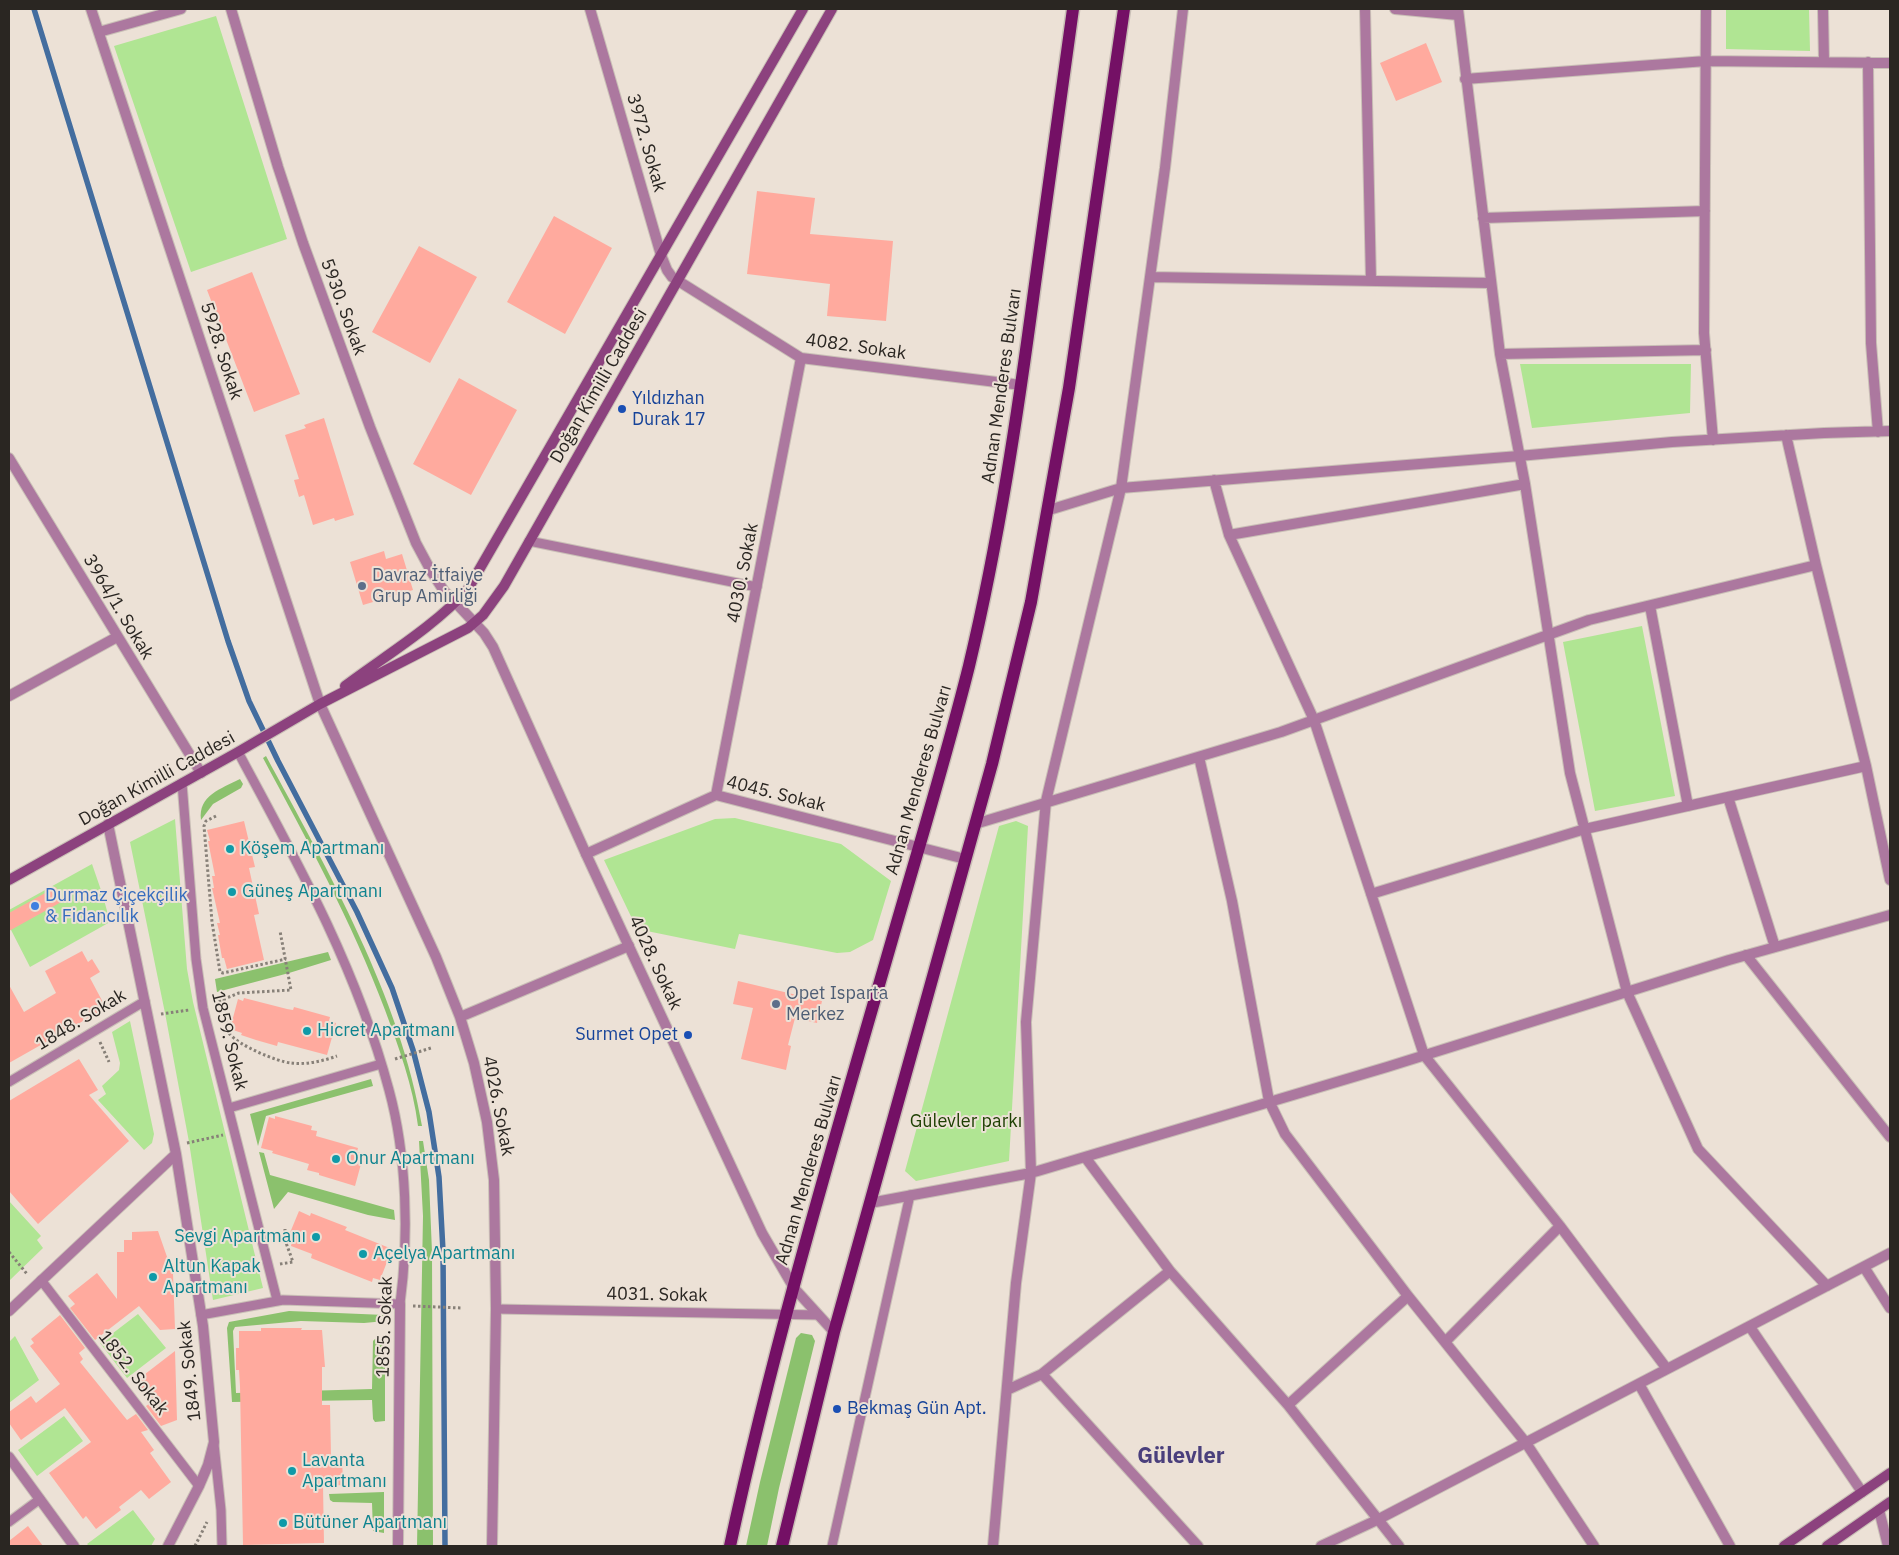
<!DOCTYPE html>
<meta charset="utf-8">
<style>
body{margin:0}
#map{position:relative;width:1899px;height:1555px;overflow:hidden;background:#ece1d6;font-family:"IBM Plex Sans",sans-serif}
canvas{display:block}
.frame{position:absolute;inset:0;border:10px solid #2a2622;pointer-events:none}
</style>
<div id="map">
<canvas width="1899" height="1555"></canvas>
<div class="frame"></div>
</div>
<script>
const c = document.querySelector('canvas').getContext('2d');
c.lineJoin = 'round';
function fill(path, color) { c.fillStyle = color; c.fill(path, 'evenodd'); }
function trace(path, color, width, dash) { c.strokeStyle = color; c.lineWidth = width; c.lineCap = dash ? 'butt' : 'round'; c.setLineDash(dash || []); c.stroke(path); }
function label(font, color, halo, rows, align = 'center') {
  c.font = font + ' "IBM Plex Sans",sans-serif'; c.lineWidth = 4; c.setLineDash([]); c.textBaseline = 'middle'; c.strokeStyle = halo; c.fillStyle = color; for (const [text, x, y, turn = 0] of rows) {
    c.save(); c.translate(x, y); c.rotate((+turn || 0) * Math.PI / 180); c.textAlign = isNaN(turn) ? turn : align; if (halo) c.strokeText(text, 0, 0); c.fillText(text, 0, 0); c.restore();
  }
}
const green = new Path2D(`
 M1726 9H1809L1810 51 1726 49Z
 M216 16 287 239 191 272 114 46Z
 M1520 364H1691L1690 413 1532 428Z
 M1642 626 1675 796 1595 811 1563 642Z
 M735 818 841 844 891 881 873 940 850 952 837 953 739 934 735 949 637 929 604 860 715 819Z
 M175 819 187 969 193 1002 263 1288 213 1300 189 1142 165 1013 130 842Z
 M1016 821 1028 826 1009 1161 916 1181 905 1171 999 826Z
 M92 864 103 896 110 922 30 967 9 926V910Z
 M130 1021 154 1134 152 1143 144 1150 98 1100 106 1094 102 1086 119 1070 120 1063 112 1032Z
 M9 1201 41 1236 37 1240 43 1248 9 1281Z
 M138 1314 166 1348 127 1378 100 1343Z
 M15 1336 39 1380 9 1403V1342Z
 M64 1416 83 1441 37 1476 18 1450Z
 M133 1510 155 1539 151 1546H89L87 1544Z`);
const forest = new Path2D(`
 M266 756C327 869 401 998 422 1126H418C413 1086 399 1048 385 1010 352 922 307 840 263 758Z
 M240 779 243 784 241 788 213 804 201 820C198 795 221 789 240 779Z
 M328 952 331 960 289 973 217 992 215 979Z
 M371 1079 373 1086 266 1116 258 1146 250 1114Z
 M419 1141H423L429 1180 432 1252 433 1546H417L423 1216Z
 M259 1152 264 1153 270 1175 394 1210 395 1220 368 1215 288 1192 274 1209Z
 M289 1311 385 1315V1321L364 1323 301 1321 235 1327 233 1331 236 1393 372 1389 373 1341 375 1339 385 1338V1421L375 1422 373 1419 372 1400 232 1402 227 1328 229 1322Z
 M801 1333 812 1335 815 1341 779 1488 767 1546H746L760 1482 796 1338Z
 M384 1492V1533L373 1531 372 1503 333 1502 330 1500 329 1494Z`);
const stream = new Path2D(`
 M34 9 228 641 249 701 278 761 357 912 392 988 413 1050 429 1112 439 1177 443 1251 445 1546`);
const building = new Path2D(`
 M1426 43 1442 82 1396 101 1380 63Z
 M757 191 815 198 810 234 893 241 886 321 827 316 830 284 747 274Z
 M554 216 612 248 565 334 507 302Z
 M419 246 477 277 430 363 372 332Z
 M252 272 300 394 254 412 207 290Z
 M459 378 517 410 471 495 413 464Z
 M324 418 354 515 335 521 334 518 313 525 304 495 299 497 294 480 299 479 285 435 306 428 304 425Z
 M384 551 386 559 402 554 413 590 363 605 350 562Z
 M244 821 255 867 249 868 259 914 254 915 264 960 227 969 224 958H222L218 935H220L217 923H220L212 888H214L212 876H215L208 841H210L207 830Z
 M56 887 63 901 9 931V913Z
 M82 951 88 962 92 959 100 972 90 978 106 1008 9 1063V985L24 1012 56 993 45 971Z
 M738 981 822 1001 817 1023 795 1018 788 1045 791 1046 786 1070 741 1059 753 1008 733 1004Z
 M244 998 287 1009 293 1010 294 1007 330 1017 329 1021 336 1023 327 1055 278 1042 277 1046 256 1040 241 1035 242 1033 230 1029 238 999 243 1001Z
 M79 1059 98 1090 89 1095 129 1141 38 1224 9 1191V1101Z
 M275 1116 312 1126 311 1130 317 1131 316 1136 358 1148 357 1152 364 1153 355 1186 319 1175V1173L307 1170 309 1164 272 1153 273 1151 261 1148 269 1117 275 1119Z
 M299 1211 310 1216 311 1213 347 1227 345 1230 392 1249 380 1280 373 1278 372 1282 349 1273 311 1258 312 1254 291 1246 292 1242 287 1240Z
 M158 1231 173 1274 175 1329 160 1330 139 1306 95 1340 70 1308 75 1304 68 1296 97 1273 117 1299V1252H124V1240H132V1232Z
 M60 1315 85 1348 79 1353 83 1359 80 1362 127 1420 136 1414 148 1430 141 1432 154 1450 150 1453 171 1482 149 1499 141 1490 119 1507 121 1510 96 1529 86 1516 83 1519 49 1473 91 1442 65 1408 21 1440 9 1423V1412L31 1396 36 1403 60 1384 30 1346 34 1343 31 1339Z
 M261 1328H302L301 1330H322L325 1367H322V1405H330L331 1456H342L343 1485 323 1486 324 1543 243 1545 240 1386 239 1370H236V1348H239V1331H261Z
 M175 1351 177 1420 161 1426 146 1406 152 1402 136 1381Z
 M28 1526 43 1546H9V1541Z`);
const path = new Path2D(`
 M216 816 206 821 204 826 212 922 220 972 223 973 286 959
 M224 999C225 1007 225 1027 229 1033 237 1045 278 1062 291 1063 306 1065 323 1061 337 1056
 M214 1003 239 993 291 990 280 931
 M161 1014 189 1010
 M100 1042 109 1062
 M395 1059 431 1048
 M187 1143 223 1135
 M9 1252 27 1274
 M280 1264 293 1262 285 1240V1229
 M413 1306 462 1308
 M195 1546 207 1522`);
const service = new Path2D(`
 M529 541 757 587
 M182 783 196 959 203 1008 277 1300
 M9 1082 145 1001
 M229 1108 381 1064
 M41 1280 199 1486
 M496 1309 818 1315
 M201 1315 283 1300 400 1304C409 1237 407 1156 389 1090 357 969 297 861 238 752
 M214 1444 221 1510 222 1546
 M9 1522 40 1499
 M832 1546 910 1195`);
const minor = new Path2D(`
 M91 9 320 704 436 957 460 1017 474 1063 487 1122 494 1180 496 1309 492 1546
 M231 9 278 167 303 243 370 427 416 543 431 571 444 591 456 603
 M590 9 661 255 667 270 672 277 801 358 1021 385
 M1365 9 1371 281
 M1395 9 1458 15
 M1458 9 1500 354 1525 484 1570 773 1627 992 1698 1149 1827 1286
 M1706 9 1704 333 1713 440
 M1823 9 1824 62
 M99 32 181 9
 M1868 62 1871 343 1878 432
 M1465 79 1706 61 1890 63
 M1483 218 1705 211
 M1150 277 1490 283
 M1500 354 1706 350
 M9 458 201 773
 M1214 480 1229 535 1314 720 1424 1055 1560 1226 1445 1342
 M1049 510 1121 488 1519 456 1672 442 1824 433 1890 431
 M1229 535 1525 484
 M1650 606 1688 806
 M9 696 117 637
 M1199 757 1232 901 1269 1101 1285 1134 1408 1296 1526 1443 1594 1546
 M1866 766 1890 880
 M716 795 801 358
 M1728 797 1775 947
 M975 824 1281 732 1589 620 1816 565
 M586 854 716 795 965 859
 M1371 894 1585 829 1866 766 1816 565 1786 435
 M1746 955 1890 1137
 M460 1017 629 946
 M870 1203 1031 1173 1387 1067 1729 960 1890 915
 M1560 1226 1667 1369
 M1864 1267 1890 1308
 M1170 1271 1288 1405 1399 1546
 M9 1311 176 1154 108 824
 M1750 1327 1862 1492
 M1042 1374 1198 1546
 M1639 1384 1730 1546
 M1007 1390 1042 1374 1170 1271 1085 1157
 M1288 1405 1408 1296
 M9 1457 74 1546
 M1879 1510 1888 1546
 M168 1546 199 1486 208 1465 214 1442 203 1326 176 1154
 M398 1546 400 1304
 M993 1546 1016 1283 1031 1173 1026 1022 1046 801 1121 488 1165 168 1183 9
 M1321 1546 1377 1520 1890 1253`);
const tertiary = new Path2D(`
 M456 603 484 633 493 647 586 854 762 1233 794 1288 834 1332`);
const secondary = new Path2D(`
 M345 686C385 656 435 626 468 589L803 9
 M9 880 238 752 320 704 468 628 483 615 504 586 832 9
 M1784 1546 1890 1473
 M1827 1546 1890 1502`);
const primary = new Path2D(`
 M730 1546C775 1337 837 1131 896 926 921 840 947 754 969 666 999 540 1018 412 1035 284 1048 192 1061 100 1073 9
 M782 1546 834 1332 992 764 1031 602 1069 388 1124 9`);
const markers = [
 [622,409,5,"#1a4fb4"],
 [362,586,5,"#5c6f8a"],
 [230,849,5,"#0f9aa8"],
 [232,892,5,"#0f9aa8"],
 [35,906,5,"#3f7fe0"],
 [776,1004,5,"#5c6f8a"],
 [307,1031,5,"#0f9aa8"],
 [688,1035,5,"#1a4fb4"],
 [336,1159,5,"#0f9aa8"],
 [316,1237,5,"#0f9aa8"],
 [363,1254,5,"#0f9aa8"],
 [153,1277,5,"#0f9aa8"],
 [837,1409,5,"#1a4fb4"],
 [292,1471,5,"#0f9aa8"],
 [283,1523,5,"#0f9aa8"]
];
const streetNames = [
 ["3972. Sokak",646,143,74],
 ["5930. Sokak",343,307,70],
 ["4082. Sokak",856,347,8],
 ["5928. Sokak",221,351,72],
 ["Doğan Kimilli Caddesi",599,386,-60],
 ["Adnan Menderes Bulvarı",1002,386,-82],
 ["4030. Sokak",743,573,-79],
 ["3964/1. Sokak",118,607,59],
 ["Doğan Kimilli Caddesi",157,779,-29],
 ["Adnan Menderes Bulvarı",919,780,-74],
 ["4045. Sokak",776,794,14],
 ["4028. Sokak",655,963,65],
 ["1848. Sokak",81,1020,-31],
 ["1859. Sokak",229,1041,76],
 ["4026. Sokak",498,1106,79],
 ["Adnan Menderes Bulvarı",809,1170,-74],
 ["4031. Sokak",657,1295,1],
 ["1855. Sokak",385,1327,-88],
 ["1849. Sokak",190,1371,-96],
 ["1852. Sokak",133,1373,52]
];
const transitNames = [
 ["Yıldızhan",632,399],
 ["Durak 17",632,420],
 ["Surmet Opet",678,1035,"right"],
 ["Bekmaş Gün Apt.",847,1409]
];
const serviceNames = [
 ["Davraz İtfaiye",372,576],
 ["Grup Amirliği",372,597],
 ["Opet Isparta",786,994],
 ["Merkez",786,1015]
];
const cultureNames = [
 ["Köşem Apartmanı",240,849],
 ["Güneş Apartmanı",242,892],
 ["Hicret Apartmanı",317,1031],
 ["Onur Apartmanı",346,1159],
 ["Sevgi Apartmanı",306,1237,"right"],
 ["Açelya Apartmanı",373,1254],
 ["Altun Kapak",163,1267],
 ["Apartmanı",163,1288],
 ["Lavanta",302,1461],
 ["Apartmanı",302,1482],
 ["Bütüner Apartmanı",293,1523]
];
const shopNames = [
 ["Durmaz Çiçekçilik",45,896],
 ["& Fidancılık",45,917]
];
const parkNames = [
 ["Gülevler parkı",966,1122]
];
const districtNames = [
 ["Gülevler",1181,1457]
];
fill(green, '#b0e593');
fill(forest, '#8bc16d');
trace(stream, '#436d9f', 5.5);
fill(building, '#ffaa9e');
trace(service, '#c9bfb6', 11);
trace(minor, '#c9bfb6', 12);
trace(tertiary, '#c9bfb6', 12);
trace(secondary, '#c9bfb6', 12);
trace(primary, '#c9bfb6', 15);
trace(path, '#878078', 3, [2.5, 2.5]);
trace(service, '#ac789f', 9);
trace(minor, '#ac789f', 10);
trace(tertiary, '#ac789f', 10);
trace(secondary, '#8c427e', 10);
trace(primary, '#741065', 12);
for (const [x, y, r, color] of markers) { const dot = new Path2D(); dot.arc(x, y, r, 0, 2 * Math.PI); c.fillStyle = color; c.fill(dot); trace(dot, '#ece1d6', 2); }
label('18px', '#2a2622', '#ece1d6', streetNames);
label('18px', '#164399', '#ece1d6', transitNames, 'left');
label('18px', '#4e5e75', '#ece1d6', serviceNames, 'left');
label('18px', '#0d838f', '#ece1d6', cultureNames, 'left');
label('18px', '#366cbe', '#ece1d6', shopNames, 'left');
label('18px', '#1e4003', '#ece1d6', parkNames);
label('bold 22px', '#4a3f7c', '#ece1d6', districtNames);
</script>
